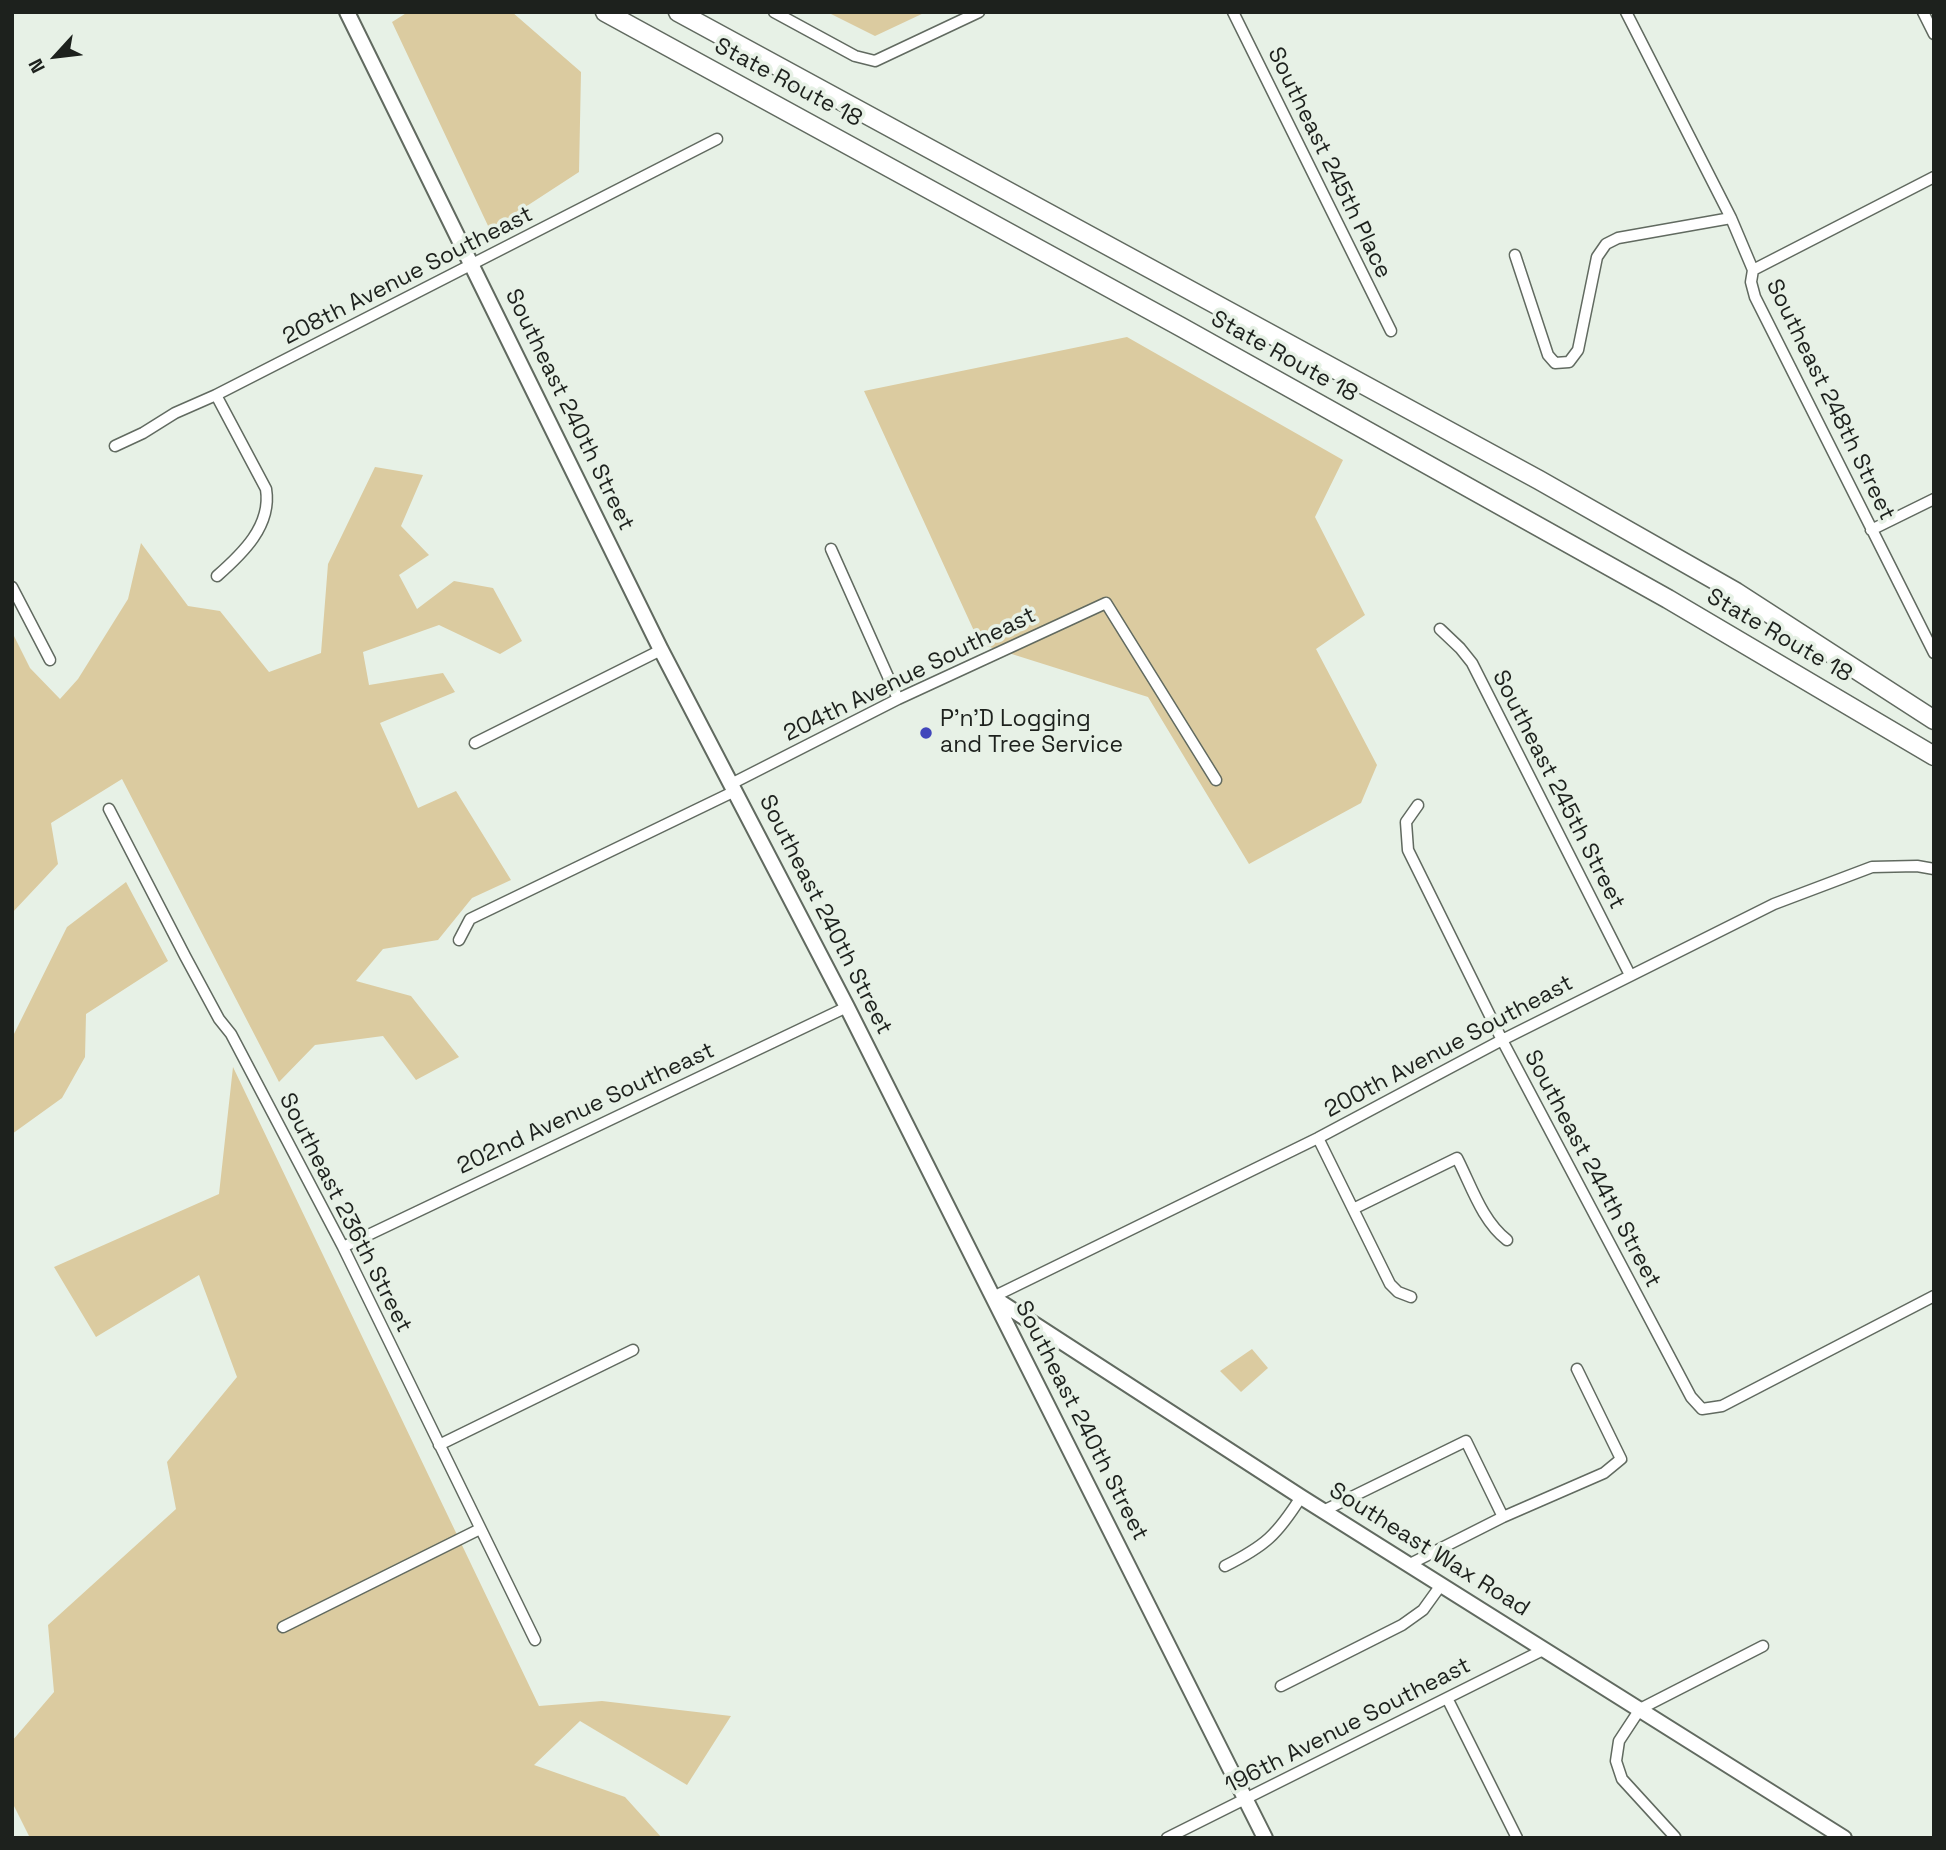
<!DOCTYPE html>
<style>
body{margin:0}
#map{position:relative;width:1946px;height:1850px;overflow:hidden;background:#e7f1e6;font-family:"Space Grotesk",sans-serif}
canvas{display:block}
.frame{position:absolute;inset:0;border:14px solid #1d211d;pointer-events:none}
.north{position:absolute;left:21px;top:21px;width:70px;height:70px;-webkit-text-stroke:5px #e7f1e6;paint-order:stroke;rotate:243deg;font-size:19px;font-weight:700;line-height:28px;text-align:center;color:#1d211d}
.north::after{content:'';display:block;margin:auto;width:24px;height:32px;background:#1d211d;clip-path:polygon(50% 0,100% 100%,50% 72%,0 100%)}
</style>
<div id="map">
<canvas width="1946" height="1850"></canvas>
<div class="frame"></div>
<div class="north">N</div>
</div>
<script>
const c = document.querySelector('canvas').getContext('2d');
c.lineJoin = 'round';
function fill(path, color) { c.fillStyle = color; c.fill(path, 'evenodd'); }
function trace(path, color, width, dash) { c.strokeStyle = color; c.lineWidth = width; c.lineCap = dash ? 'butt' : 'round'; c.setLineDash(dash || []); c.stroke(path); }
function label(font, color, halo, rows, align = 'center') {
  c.font = font + ' "Space Grotesk",sans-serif'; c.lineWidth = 7; c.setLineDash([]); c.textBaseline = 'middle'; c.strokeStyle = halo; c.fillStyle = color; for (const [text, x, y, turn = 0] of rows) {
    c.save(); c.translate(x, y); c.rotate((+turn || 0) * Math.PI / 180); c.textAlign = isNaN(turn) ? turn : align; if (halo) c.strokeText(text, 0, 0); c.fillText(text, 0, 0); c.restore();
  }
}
const green = new Path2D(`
 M408 12H512L581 72 579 172 490 230 392 22Z
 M827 12H926L875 36Z
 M1127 337 1343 460 1315 517 1365 615 1316 649 1377 765 1361 803 1249 864 1148 697 980 644 864 391Z
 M375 467 423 475 401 526 429 555 399 575 417 609 454 581 493 588 522 641 500 654 439 625 363 652 369 685 443 673 455 692 380 723 418 808 456 791 511 880 472 898 438 940 383 949 356 981 411 996 459 1057 416 1080 383 1036 315 1045 279 1082 122 779 51 823 58 864 12 913V632L30 668 60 699 78 679 128 599 141 543 188 606 220 611 269 672 321 653 328 564Z
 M126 882 168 961 86 1014 85 1057 62 1098 12 1134V1038L67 927Z
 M233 1067 539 1706 602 1701 731 1716 687 1785 580 1721 534 1765 625 1797 662 1838H30L12 1802V1741L54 1692 48 1625 176 1509 167 1462 237 1377 199 1275 96 1337 54 1267 219 1194Z
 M1252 1349 1268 1368 1241 1392 1220 1371Z`);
const street = new Path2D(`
 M774 12 855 56 875 61 979 12
 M1233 12 1391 331
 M1626 12 1731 218 1753 270 1751 282 1755 297 1934 653
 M1923 12 1934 34
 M1515 255 1548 355 1555 363 1569 362 1578 350 1597 257 1606 244 1618 238 1731 218
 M1753 270 1934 177
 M216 395 266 489C272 526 242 554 217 576
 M115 446 143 433 175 413 216 395 717 139
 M1871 530 1934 499
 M831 549 898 699
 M12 587 50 660
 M1440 629 1460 648 1472 663 1630 975
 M475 743 661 650
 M731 784 898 699 1106 603 1216 780
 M1418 805 1406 822 1408 850 1502 1040 1691 1397 1702 1409 1722 1406 1934 1296
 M109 809 185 956 219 1019 231 1034 343 1247 535 1640
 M459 940 470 919 735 791
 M1318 1138 1390 1284 1398 1292 1411 1297
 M1353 1209 1457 1158C1471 1185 1482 1221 1507 1240
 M343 1247 847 1007
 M993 1297 1318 1138 1502 1040 1774 904 1872 867 1917 866 1934 869
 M439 1445 633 1350
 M1325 1510 1466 1441 1503 1517
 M1408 1565 1503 1517 1604 1473 1621 1459 1577 1369
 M1225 1566C1265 1546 1277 1535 1301 1497
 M283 1627 480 1529
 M1281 1686 1402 1625 1423 1610 1441 1585
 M1447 1698 1517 1838
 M1675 1837 1622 1779 1616 1761 1619 1741 1640 1709 1763 1646
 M1167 1838 1545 1649`);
const secondary = new Path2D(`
 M347 12 661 650 847 1007 1265 1838
 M994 1298 1301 1497 1844 1838`);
const highway = new Path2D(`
 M605 12 1181 327 1668 599 1934 756
 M678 12 1539 480 1736 592 1934 720`);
const markers = [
 [926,733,7,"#4146bb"]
];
const streetNames = [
 ["State Route 18",788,83,28],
 ["Southeast 245th Place",1329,163,64],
 ["208th Avenue Southeast",408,276,-27],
 ["State Route 18",1284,357,29],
 ["Southeast 248th Street",1830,400,64],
 ["Southeast 240th Street",569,410,64],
 ["State Route 18",1779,636,30],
 ["204th Avenue Southeast",910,675,-26],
 ["Southeast 245th Street",1558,790,63],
 ["Southeast 240th Street",825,915,63],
 ["200th Avenue Southeast",1449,1047,-28],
 ["202nd Avenue Southeast",586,1109,-25],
 ["Southeast 244th Street",1592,1169,62],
 ["Southeast 236th Street",345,1213,63],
 ["Southeast 240th Street",1081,1421,63],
 ["Southeast Wax Road",1429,1550,32],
 ["196th Avenue Southeast",1348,1726,-27]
];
const poiNames = [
 ["P'n'D Logging",940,720],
 ["and Tree Service",940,746]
];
fill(green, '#dbcba0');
trace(street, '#616a60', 13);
trace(secondary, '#616a60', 18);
trace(highway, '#616a60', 21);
trace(street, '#fff', 10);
trace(secondary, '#fff', 14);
trace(highway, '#fff', 18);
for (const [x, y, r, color] of markers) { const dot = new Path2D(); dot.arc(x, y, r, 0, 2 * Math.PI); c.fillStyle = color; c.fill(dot); trace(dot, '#e7f1e6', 2.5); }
label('23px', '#1d211d', '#e7f1e6', streetNames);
label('23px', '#1d211d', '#e7f1e6', poiNames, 'left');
</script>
